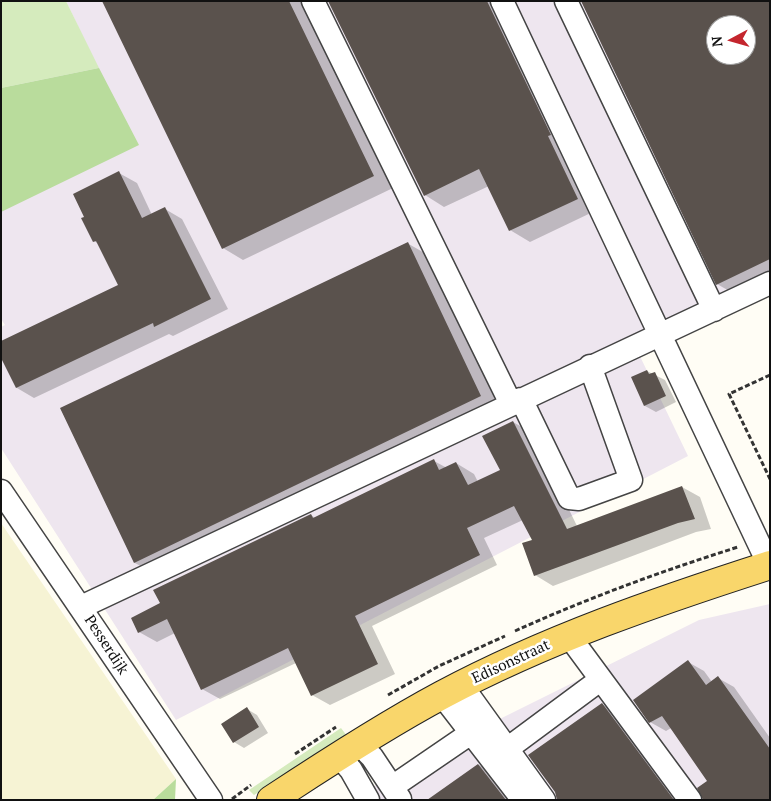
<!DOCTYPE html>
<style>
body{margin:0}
#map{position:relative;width:771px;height:801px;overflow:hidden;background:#fffdf5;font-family:"PT Serif",serif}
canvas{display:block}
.frame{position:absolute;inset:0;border:2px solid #111;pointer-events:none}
.north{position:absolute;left:706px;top:15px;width:50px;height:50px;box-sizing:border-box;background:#fff;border:1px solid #a0a0a0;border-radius:50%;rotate:264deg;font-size:14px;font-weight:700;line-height:20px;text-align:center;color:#111}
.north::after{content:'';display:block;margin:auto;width:18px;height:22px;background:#c4262e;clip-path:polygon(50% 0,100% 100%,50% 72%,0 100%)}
</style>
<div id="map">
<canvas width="771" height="801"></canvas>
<div class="frame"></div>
<div class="north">N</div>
</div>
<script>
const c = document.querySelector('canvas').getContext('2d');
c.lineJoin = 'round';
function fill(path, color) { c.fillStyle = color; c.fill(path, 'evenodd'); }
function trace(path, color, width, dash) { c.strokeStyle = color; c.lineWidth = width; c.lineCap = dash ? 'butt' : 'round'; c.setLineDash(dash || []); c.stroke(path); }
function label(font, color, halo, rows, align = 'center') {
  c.font = font + ' "PT Serif",serif'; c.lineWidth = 5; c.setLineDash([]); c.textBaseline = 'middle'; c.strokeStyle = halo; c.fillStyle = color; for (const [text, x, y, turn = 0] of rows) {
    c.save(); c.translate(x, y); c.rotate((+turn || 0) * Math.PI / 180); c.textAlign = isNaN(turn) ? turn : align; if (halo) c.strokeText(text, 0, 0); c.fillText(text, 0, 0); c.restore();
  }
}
const industrial = new Path2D(`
 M66 1H770V279L636 348 688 456 176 720 1 448V327L5 325 1 319V88L98 68ZM716 25H746V55H716Z
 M770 604V800H364L381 778 699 620Z`);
const farmland = new Path2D(`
 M1 523 176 779 153 800H1Z`);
const green = new Path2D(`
 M1 1H66L99 68 1 88Z
 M341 728 347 736 254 795 249 790Z`);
const forest = new Path2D(`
 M99 68 139 145 1 212V88Z
 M176 779 175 800H153Z`);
const shadow = new Path2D(`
 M104 1H303L393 188 243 260 223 248Z
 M337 1H500L597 210 530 242 510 230 489 186 444 207 425 195Z
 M582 1H770V280L738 296 717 284ZM716 25H746V55H716Z
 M119 173 137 183 152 215 165 209 182 219 228 309 173 336 169 334 34 398 17 388 1 355 119 286 99 244 94 241Z
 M407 243 428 255 501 408 155 574 135 563 61 409Z
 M647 371 665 380 676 402 656 412 645 406 632 378Z
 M513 422 531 432 577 526 682 487 700 497 711 529 696 532 553 586 535 575 534 541 523 520 484 538 497 565 372 626 395 674 330 705 312 695 296 663 220 699 202 689 175 633 157 642 139 632 161 604 311 515 315 518 434 461 447 468 456 463 474 474 478 482 502 470Z
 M688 662 704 671 712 682 718 678 734 687 770 738V800L708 781 671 728 666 731 650 722Z
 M602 704 618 713 681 800H558Z
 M247 709 257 715 268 733 244 748 234 742Z
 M479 765 507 782 520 800H429Z`);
const building = new Path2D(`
 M102 1H289L374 176 222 249Z
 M328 1H487L551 135 548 136 578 199 509 231 479 169 424 196Z
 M581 1H770V259L716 285ZM716 25H746V55H716Z
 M119 171 142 218 165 207 211 299 154 327 153 323 16 388 1 358V341L118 285 96 241 93 242 81 218 84 217 73 194Z
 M408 242 481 396 134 563 60 408Z
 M647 370 649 374 655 372 666 396 644 406 631 377Z
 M513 421 567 529 682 486 695 519 678 523 534 576 522 543 532 540 514 506 467 528 480 555 355 616 378 664 311 696 288 648 201 690 167 619 138 633 131 618 160 603 153 590 311 514 313 518 434 459 439 470 456 462 468 485 500 470 482 436Z
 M688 660 706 685 718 676 770 749V800H703L697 788 707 781 662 716 649 723 633 700Z
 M602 703 674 800H557L555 792 528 755Z
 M247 707 259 727 233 743 221 724Z
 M478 764 506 800H427Z`);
const path = new Path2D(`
 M770 375 729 394 770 479
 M515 631C588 598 662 571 738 547
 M388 695 439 666 505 636
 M295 754 336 727
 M232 799 251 785`);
const minor = new Path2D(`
 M313 1 511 404
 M502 1 769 565
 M566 1 714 310
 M521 399 569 498 579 499 631 480 590 366
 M1 491 211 800
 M81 607 770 283
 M569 636 690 800
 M462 686 544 800
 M442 695 523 800
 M359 744 372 757 400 799
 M507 749 600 680
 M339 756 351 770 368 800
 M392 787 471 733`);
const major = new Path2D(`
 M271 800C327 763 384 726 442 695 547 639 658 601 770 565`);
const streetNames = [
 ["Pesserdijk",106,645,57],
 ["Edisonstraat",511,662,-25]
];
fill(industrial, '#eee6ef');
fill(farmland, '#f6f3d4');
fill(green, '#d5ebbd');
fill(forest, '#b9dc9c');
fill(shadow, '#0003');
fill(building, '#5a524d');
trace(minor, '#444', 25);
trace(major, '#222', 30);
trace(path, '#333', 3, [5, 2.5]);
trace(minor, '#fff', 22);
trace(major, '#f9d66b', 28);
label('15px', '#111', '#fff', streetNames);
</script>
